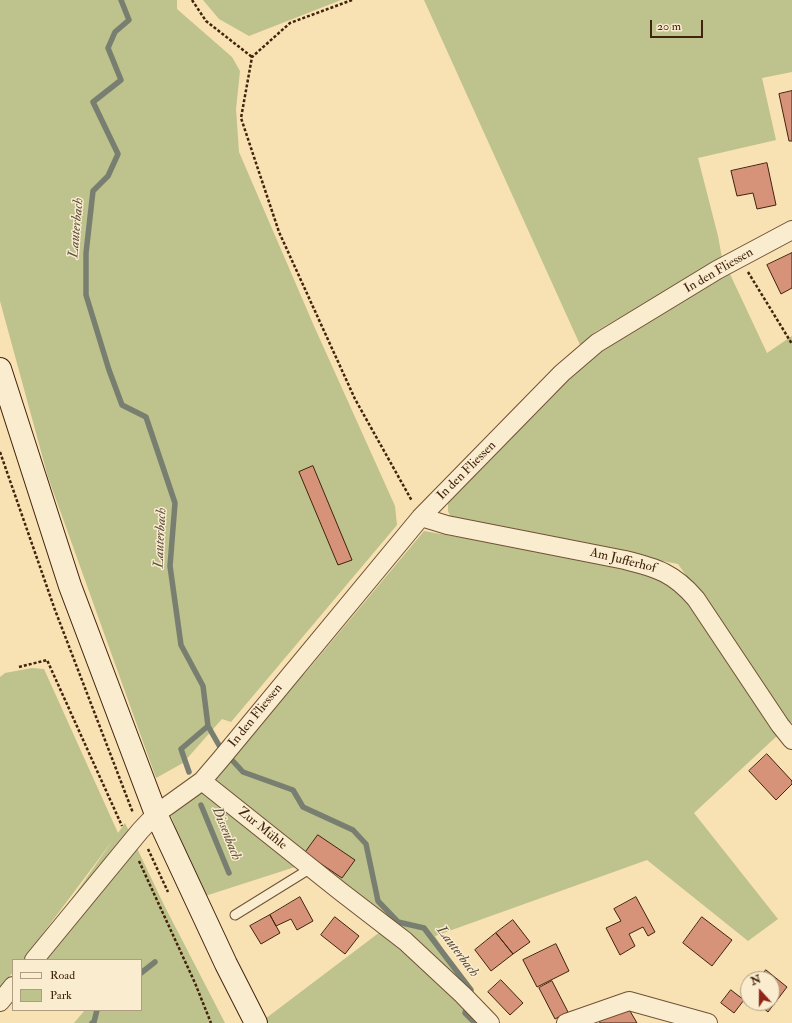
<!DOCTYPE html>
<meta charset="utf-8">
<style>
body{margin:0}
#map{position:relative;width:792px;height:1023px;overflow:hidden;background:#f8e1b3;font-family:"IM FELL Double Pica",serif}
canvas{display:block}
.legend{position:absolute;left:12px;top:959px;width:130px;height:52px;box-sizing:border-box;background:#faecce;border:1px solid #b09c81;margin:0;padding:5px 7px;list-style:none;font-size:12px;color:#42230e}
.legend li{display:flex;align-items:center;gap:8px;height:20px}
.legend b{width:20px;border:1px solid #b09c81}
.north{position:absolute;left:740px;top:971px;width:40px;height:40px;box-sizing:border-box;background:#faecce;border:1px solid #b09c81;border-radius:50%;rotate:339deg;font-size:11px;font-weight:700;line-height:16px;text-align:center;color:#42230e}
.north::after{content:'';display:block;margin:auto;width:14px;height:18px;background:#8f2418;clip-path:polygon(50% 0,100% 100%,50% 72%,0 100%)}
.scale{position:absolute;left:650px;top:20px;width:53px;height:18px;box-sizing:border-box;border:2px solid #42230e;border-top:0;padding-left:5px;font-size:12px;line-height:14px;white-space:nowrap;color:#42230e;-webkit-text-stroke:3px #faecce;paint-order:stroke}
</style>
<div id="map">
<canvas width="792" height="1023"></canvas>
<ul class="legend">
<li><b style="height:5px;background:#faecce"></b>Road</li>
<li><b style="height:11px;background:#bec28c"></b>Park</li>
</ul>
<div class="north">N</div>
<div class="scale">20 m</div>
</div>
<script>
const c = document.querySelector('canvas').getContext('2d');
c.lineJoin = 'round';
function fill(path, color) { c.fillStyle = color; c.fill(path, 'evenodd'); }
function trace(path, color, width, dash) { c.strokeStyle = color; c.lineWidth = width; c.lineCap = dash ? 'butt' : 'round'; c.setLineDash(dash || []); c.stroke(path); }
function label(font, color, halo, rows, align = 'center') {
  c.font = font + ' "IM FELL Double Pica",serif'; c.lineWidth = 3; c.setLineDash([]); c.textBaseline = 'middle'; c.strokeStyle = halo; c.fillStyle = color; for (const [text, x, y, turn = 0] of rows) {
    c.save(); c.translate(x, y); c.rotate((+turn || 0) * Math.PI / 180); c.textAlign = isNaN(turn) ? turn : align; if (halo) c.strokeText(text, 0, 0); c.fillText(text, 0, 0); c.restore();
  }
}
const green = new Path2D(`
 M0 0H177V9L232 57 240 71 236 109 239 152 314 326 395 506 397 525 231 722 222 719 183 763 156 778 48 477 0 301Z
 M203 0H341L249 36 219 19Z
 M424 0H792V72L762 78 776 140 698 158 718 236 722 258 595 332 581 347Z
 M729 272 767 353 792 336V722L790 724 678 564 452 520 448 511V501L550 396 605 346Z
 M424 531 634 568 664 580 692 604 778 735 694 813 778 919 748 941 647 860 435 936 491 1023H267L265 1019 380 932 295 867 202 897 171 816 307 671Z
 M32 668 44 669 118 833 125 823 164 905 225 1023H74L85 1010H141V960H49L36 950 113 840 23 960H13V972L0 988V677L5 673Z`);
const stream = new Path2D(`
 M121 0 129 20 115 32 108 48 121 80 93 102 118 154 108 176 93 191 86 253V295L109 370 122 405 146 417 175 503 170 566 181 645 203 686 208 726 220 747 243 772 293 790 303 807 353 830 366 844 378 901 398 922 424 928 471 990 465 1013 475 1023
 M189 772 181 749 208 726
 M201 805 229 873
 M141 973 155 962
 M92 1023 94 1022 97 1010`);
const building = new Path2D(`
 M792 91V141H789L779 94Z
 M767 163 776 205 757 209 753 193 737 196 731 171Z
 M792 253V288L781 294 767 265Z
 M313 466 352 560 338 565 299 472Z
 M767 754 792 781V784L776 800 749 771Z
 M318 835 355 860 342 878 305 853Z
 M300 897 313 921 297 930 291 919 276 926 270 915Z
 M636 897 655 932 648 936 643 927 629 934 635 946 620 955 606 928 621 921 614 909Z
 M270 915 280 933 261 944 250 926Z
 M335 917 359 936 345 954 321 935Z
 M702 917 732 940 712 966 683 943Z
 M513 920 530 942 513 954 496 933Z
 M496 933 513 954 491 971 475 950Z
 M556 944 569 971 537 987 523 960Z
 M766 970 787 987 768 1012 757 1003H772V979H759Z
 M501 980 523 1003 510 1015 488 992Z
 M552 981 568 1012 555 1019 539 988Z
 M731 990 744 1000 734 1013 721 1003Z
 M630 1011 637 1023H600L598 1017Z`);
const path = new Path2D(`
 M192 0 206 21 252 57
 M352 0 290 23 252 57 241 118 279 232 355 399 412 501
 M748 272 792 344
 M0 452 55 610 133 813
 M19 667 47 660 122 826
 M148 849 168 892
 M139 861 195 983 211 1023`);
const service = new Path2D(`
 M235 915 311 868`);
const minor = new Path2D(`
 M421 517 447 525 625 560C657 568 674 573 696 599L780 725 792 740
 M202 781 220 760 421 517 562 373 597 343 717 270 792 230
 M34 960 140 831 156 814 202 781 340 891 405 941 463 995 490 1023
 M0 1002 13 986
 M566 1023 629 1001 708 1023`);
const secondary = new Path2D(`
 M0 369 70 586 156 814 226 964 256 1023`);
const streetNames = [
 ["In den Fliessen",719,271,-30],
 ["In den Fliessen",467,471,-45],
 ["Am Jufferhof",623,561,14],
 ["In den Fliessen",256,716,-51],
 ["Zur Mühle",262,829,39]
];
const waterNames = [
 ["Lauterbach",77,228,-85],
 ["Lauterbach",161,538,-87],
 ["Dissenbach",226,834,68],
 ["Lauterbach",457,952,53]
];
fill(green, '#bec28c');
trace(stream, '#797f70', 5.5);
fill(building, '#d69379');
trace(building, '#42230e', 1);
trace(service, '#705237', 11);
trace(minor, '#705237', 20);
trace(secondary, '#42230e', 24);
trace(path, '#42230e', 2.5, [3, 2]);
trace(service, '#faecce', 9);
trace(minor, '#faecce', 18);
trace(secondary, '#faecce', 22);
label('13px', '#42230e', '#faecce', streetNames);
label('italic 14px', '#5e513f', '#faecce', waterNames);
</script>
